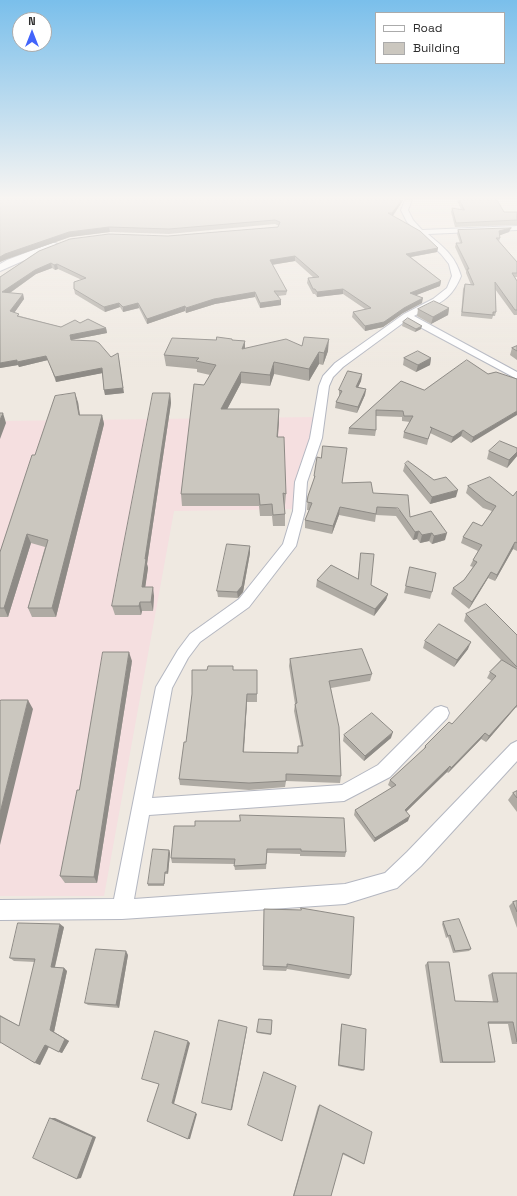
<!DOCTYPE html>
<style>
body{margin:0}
#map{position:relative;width:517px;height:1196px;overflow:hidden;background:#efe9e1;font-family:"Space Grotesk",sans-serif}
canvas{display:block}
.legend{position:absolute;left:375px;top:12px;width:130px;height:52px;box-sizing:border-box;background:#fff;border:1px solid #ababab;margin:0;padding:5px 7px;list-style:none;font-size:12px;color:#2e2e2e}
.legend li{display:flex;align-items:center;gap:8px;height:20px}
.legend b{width:20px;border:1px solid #ababab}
.north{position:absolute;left:12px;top:12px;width:40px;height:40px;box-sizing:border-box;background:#fff;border:1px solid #ababab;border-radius:50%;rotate:0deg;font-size:11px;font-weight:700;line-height:16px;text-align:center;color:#2e2e2e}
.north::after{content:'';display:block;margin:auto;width:14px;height:18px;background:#4264fb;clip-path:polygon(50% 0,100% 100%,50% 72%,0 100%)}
</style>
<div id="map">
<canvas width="517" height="1196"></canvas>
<ul class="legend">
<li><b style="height:5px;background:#fff"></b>Road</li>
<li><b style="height:11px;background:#cbc7bf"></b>Building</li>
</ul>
<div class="north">N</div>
</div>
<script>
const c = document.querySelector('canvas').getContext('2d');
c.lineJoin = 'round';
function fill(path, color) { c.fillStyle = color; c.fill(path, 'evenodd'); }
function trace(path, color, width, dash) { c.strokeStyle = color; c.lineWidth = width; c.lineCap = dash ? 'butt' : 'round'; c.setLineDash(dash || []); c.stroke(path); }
const medical = new Path2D(`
 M314 417 297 509 174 511 104 896H0V421Z`);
const minor = new Path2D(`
 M405 200H412L408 210 413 220 422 230 517 226V230L428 234C443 247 455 255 461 276 450 303 437 303 414 316L517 372V379L407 320 343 367 333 377 329 386 322 438 307 482 305 511 296 546 249 607 200 642 188 658 172 688 152 798 342 785 378 765 435 708 441 706 447 708 449 713 447 718 390 777 344 801 149 815 134 899 345 884 385 873 407 852 511 744 517 741V761L421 866 397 888 390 890 345 904 122 919 0 920V900L114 899 156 687 178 650 190 634 239 599 283 544 293 511 295 482 310 438 319 386 323 376 335 363 404 314 433 299 447 288 452 276 449 264 441 254 407 222 401 210Z
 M52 243H55L59 245 0 271V264L7 260Z`);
const wall = new Path2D(`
 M0 200H403L402 202 393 216 438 248 437 252 411 257 441 281 440 286 416 295 422 303 403 313 383 327 365 331 352 317 353 312 365 309 343 294 317 297 315 294H313L307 283 308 278H314L295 261 272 265 287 291 286 295 278 296 281 305 260 308 255 297 215 304 186 313 185 311 147 324 139 308 123 312 120 307 105 312 75 294 74 289 82 280 58 269 55 270 52 268 36 274 10 293 23 294 24 299 14 313 20 316 61 327 80 323 106 328 107 333 71 340 124 393 105 395 102 373 56 382 48 360 19 367 18 365 0 368V277L39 251 168 236 278 227 279 226 275 224 169 234 110 232 70 237 7 259 0 262Z
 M457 200H497L504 212H517V225L455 227 451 212 452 208 461 210Z
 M511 228 509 232 500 235V238L499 242 517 262V277H515L517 281V315H514L495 289 496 312 495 316H493L492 319 461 316 463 289 465 284 471 285 466 273V271L455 247 456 243H460L457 234 458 230Z
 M449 308 448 315 431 324 417 316 418 309Z
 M403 322 421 329 415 332 402 326Z
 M232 340 245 341V348L302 346 328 351 323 365 319 364 309 381 274 374 270 386 241 383 227 409H279L278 437 286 494 285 505V526H273L272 516H260L259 506H182L181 494 204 385 210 375 197 372V369L166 366 164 355Z
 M517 346V360L510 355 512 348Z
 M404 358H431L430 365 416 372 403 365Z
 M496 372 471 443 461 436 451 443 430 433 427 445 403 438 404 432 410 422 402 421V417L376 416V430L375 436 348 434 349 428 401 381 424 390Z
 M362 374 361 381 358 387 366 389 365 395 357 413 335 408 336 402 339 397V390Z
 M170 393 171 403 147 564 148 568 145 587 154 596 153 611H142L141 615H115L112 606Z
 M78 402 80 415H102L104 424 56 617H32L28 608 45 547 31 543 8 617H0V552L35 455Z
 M489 451 517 456 507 468 487 459Z
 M405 464 456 497 430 504 403 471Z
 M314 476 342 483 373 493 410 517 445 540 432 544 429 541 420 543 417 539 413 540 396 516 376 515 375 522 339 515 332 534 305 528V520L309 510H307L308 496 314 480Z
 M468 486 513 496 517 491V551L513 549 495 581 488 578 469 609 451 594 453 588 464 580 473 567 470 566 473 560 478 551 461 543 463 537 482 526 492 511 483 508 466 493Z
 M250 553 243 592 238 598 218 597 217 591Z
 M361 553 371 585 388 594 386 600 374 616 316 587 317 580 358 579Z
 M410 567 432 592 430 599 404 593Z
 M466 614 517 635V634V708L516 707 486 742 481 739 448 773 447 772 406 811 408 821 374 842 354 815 355 810 392 788 388 785 390 780 424 749 425 746 452 724 492 681 487 678 490 672 501 660 464 621Z
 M425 641 468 649 454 667 423 648Z
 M290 659 372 674 370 681 331 688 341 776 340 783 286 781 285 787 249 790 180 785 179 779 186 742 233 670H257V702H247L244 752 297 753 298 746H301L294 711 295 704 289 666Z
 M132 661 97 883H65L60 876Z
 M344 735 391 738 364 761 343 741Z
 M517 791V812L508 800 513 793Z
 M174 826 346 852 345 857 300 856V854L267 853 266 869 235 870 234 864 172 863 171 858Z
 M169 850 170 853 168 874H165L164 886H148V884Z
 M517 901V928L509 906 513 902Z
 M264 909 301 910 351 975 349 979 287 969 286 971 263 970Z
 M443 922 471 949 469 951 453 953 448 937 446 938 442 924Z
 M64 927 55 967 64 968 67 971 54 1032 69 1041 62 1053 49 1047 40 1065 1 1042 0 1044V1015L19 1026 35 962 14 961 10 958Z
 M128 955 119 1008 88 1005 85 1003Z
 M428 962 455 1001 493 1002 488 975 492 973H517V1044H512L508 1024H488L495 1062 490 1063H440L425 965Z
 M259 1019 272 1020 271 1035 257 1033Z
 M342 1024 364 1070 362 1071 338 1066 341 1026Z
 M320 1105 364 1164 361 1163 342 1154 331 1196H293L318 1106Z`);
const shadedWall = new Path2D(`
 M402 200H403L402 202 391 218 392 213Z
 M109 227 110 232 70 237 7 259 0 262V257L5 254 69 232Z
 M511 228 509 232 498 236 499 231Z
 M438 248 437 252 405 258 406 254Z
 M295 256V261L270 265V260Z
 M51 263 52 268 36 274 4 297 2 292 35 270Z
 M57 264 58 269 55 270 54 265Z
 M441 281 440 286 409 298 410 293Z
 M343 289V294L317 297V292Z
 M255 292V297L215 304 186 313V308L214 299Z
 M23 294 24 299 12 316 10 311Z
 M423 298 422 303 403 313 383 327 365 331V326L404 308Z
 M281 300V305L260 308V303Z
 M119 303 120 307 105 312 104 307Z
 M138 303 139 308 123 312V307Z
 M185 306V311L147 324V319Z
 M449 308 448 315 431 324 433 317Z
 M422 326 421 329 415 332 416 329Z
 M106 328 107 333 71 340 70 335Z
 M329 339 328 351 323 365 324 353Z
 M245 341V352L242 349Z
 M319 352V364L309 381V369Z
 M118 353 124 393 105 395 104 390Z
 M46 356 48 360 19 367 17 362Z
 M431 358 430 365 416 372 418 365Z
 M17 360 18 365 0 368V363Z
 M274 362V374L270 386V375Z
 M102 368 103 373 56 382 55 377Z
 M241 372V383L221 421V409Z
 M362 374 361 381 355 394 356 387Z
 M366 389 365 395 357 413 358 407Z
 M75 393 78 402 81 424 79 415Z
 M170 393 171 403 147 564 148 568 144 596 142 587 145 559Z
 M279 409V421L277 448V437Z
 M517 411V415L471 443 473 437Z
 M3 413 6 423 0 439V420Z
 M102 415 104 424 56 617 52 608Z
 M463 430 461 436 451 443 453 437Z
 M517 452V456L507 468 509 460Z
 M458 490 456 497 430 504 432 497Z
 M340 507 339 515 332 534 333 526Z
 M419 531 417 539 413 540 415 532Z
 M432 533 429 541 420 543 422 535Z
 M447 533 445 540 432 544 434 536Z
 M27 534 31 543 8 617 4 608Z
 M515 542 513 549 495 581 497 575Z
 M250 546V553L243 592 238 598 237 592Z
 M491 572 488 578 469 609 472 602Z
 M153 587 154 596 153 611 151 602Z
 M388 594 386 600 374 616 375 609Z
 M140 602 142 611 141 615 139 606Z
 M471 642 468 649 454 667 457 660Z
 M129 652 132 661 97 883 94 877Z
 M247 694V702L243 759V752Z
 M28 700 33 709 0 845V813Z
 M517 705 516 707 486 742 489 736Z
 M393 732 391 738 364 761 365 756Z
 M485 733 481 739 448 773 451 768Z
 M450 766 447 772 403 815 405 810Z
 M410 816 408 821 374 842 375 838Z
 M169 850 170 853 168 874 167 872Z
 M60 924 64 927 54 970 51 967Z
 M126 951 128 955 119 1008 116 1005Z
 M64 968 67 971 54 1032 69 1041 62 1053 59 1052 50 1030Z
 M247 1027V1029L232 1110H231Z
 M188 1041 190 1043 174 1104 197 1114 190 1139H188L172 1103Z
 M45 1045 49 1046 40 1065 35 1063Z
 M50 1118H55L96 1137 81 1178 77 1179Z`);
const building = new Path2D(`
 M0 200H402L392 213H388L420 231 438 248 406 254 441 281 410 293 423 298 404 308 384 322 365 326 353 312 371 308 343 289 317 292 315 289H313L308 278 319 277 295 256 270 260 287 291H274L281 300 260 303 255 292 214 299 186 308 185 306 147 319 138 303 123 307 119 303 104 307 74 289V282L86 278 57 264 54 265 51 263 35 270 2 292 23 294 10 311 19 314 17 316 61 327 75 320 80 323 88 319 106 328 70 335 71 340 95 341 99 343 111 357 118 353 123 388 104 390 102 368 55 377 46 356 17 362V360L0 363V277L39 251 70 239 109 234 168 236 278 227 280 222 275 220 169 229 109 227 69 232 5 254 0 257Z
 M460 200H497L504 212H517V220L456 223 452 208 464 210Z
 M511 228 499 231 500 238H496L517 262V273H512L517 281V310H515L495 282 496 312H493V315L462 312 465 284 474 285 467 269H469L456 243H462L458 230Z
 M434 301 449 308 433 317 418 309Z
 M408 318 422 326 416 329 403 322Z
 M217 337 232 339V340L245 341 242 349 286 339 302 346 304 337 329 339 324 353 319 352 309 369 274 362 270 375 241 372 221 409H279L277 437H284L286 494 283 493 285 514 273 515 272 504 260 505 259 494H181L194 384 204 385 216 365 196 361 199 358 164 355 172 338 216 340Z
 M517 346V351L512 348Z
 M418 351 431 358 418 365 404 358Z
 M467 360 488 374 496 372 517 379V411L473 437 463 430 453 437 430 427 432 428 428 439 404 432 413 416H404L403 411 376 410V430L349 428 401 381 424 390Z
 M348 371 362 374 356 387 366 389 358 407 336 402 342 391 339 390Z
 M75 393 79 415H102L52 608H28L48 540 27 534 4 608H0V552L32 455H35L55 396Z
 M153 393H170L145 559H146L142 587H153L151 602H140L139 606H112Z
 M0 413H3L0 420Z
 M500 441 517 448V452L509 460 489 451Z
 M323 446 347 448 342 483 371 482 373 493 408 495 410 517 431 511 447 533 434 536 432 533 422 535 419 531 415 532 398 508 377 507 376 514 340 507 333 526 305 520 312 503 307 502 308 496 315 476H314L317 457 321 458Z
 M408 461 434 480 446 477 458 490 432 497 405 464Z
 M490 477 513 496 517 491V543L515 542 497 575 491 572 472 602 453 588 464 580 477 562 473 560 482 545 463 537 473 522 482 526 496 506 486 501 468 486Z
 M227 544 250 546 242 586 237 592 217 591Z
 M361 553 374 554 371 585 388 594 375 609 317 580 331 565 358 579Z
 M410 567 436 573 432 592 406 586Z
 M486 604 517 635V667L466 614Z
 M439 624 471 642 457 660 425 641Z
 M362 649 372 674 329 681 339 727 341 776 286 774V781L249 783 179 779 184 742H186L192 694V670H207L208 666H233V670H257V694H247L243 752 298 753V746H303L295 704 297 703 290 659Z
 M103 652H129L94 877 60 876 77 790H79Z
 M502 660 517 669V705L489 736 485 733 451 768 450 766 405 810 410 816 375 838 355 810 396 785 390 780 426 747 425 746 449 722 452 724 496 676 490 672Z
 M1 700H28L0 813V702Z
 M372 713 393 732 365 756 344 735Z
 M517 791V798L513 793Z
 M240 815 344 818 346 852 301 851V849H267L266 864 234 866 235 859 171 858 174 826H195V821H240Z
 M153 849 169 850 167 872H165L164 884H148Z
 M517 901V912L513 902Z
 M301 908 354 917 351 975 287 964V967L263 966 264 909 301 910Z
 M459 919 471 949 455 951 450 935 448 936 443 922Z
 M18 923 60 924 51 967 64 968 50 1030 65 1039 59 1052 45 1045 35 1063 0 1042V1016L19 1026 35 959 10 958Z
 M96 949 126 951 116 1005 85 1003Z
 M428 962H449L455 1001 498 1002 492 973H517V1042L513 1022H488L495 1062H443Z
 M259 1019 272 1020 271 1034 257 1032Z
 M219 1020 247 1027 231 1110 202 1103Z
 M342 1024 366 1029 364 1070 339 1065Z
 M155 1031 188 1041 172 1103 196 1113 188 1139 147 1121 159 1084 142 1079Z
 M264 1072 296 1086 282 1141 248 1125Z
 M320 1105 372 1132 364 1164 343 1153 331 1196H294Z
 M50 1118 93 1137 77 1179 33 1158Z`);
fill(medical, '#f5dfe0');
trace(minor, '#b4b7c1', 2);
fill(minor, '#fff');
fill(wall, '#afaba4');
fill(shadedWall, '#8e8b86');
fill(building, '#cbc7bf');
trace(building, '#8e8b86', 1);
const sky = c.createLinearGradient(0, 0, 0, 367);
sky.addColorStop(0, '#7abfeb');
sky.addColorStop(0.54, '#f8f5f2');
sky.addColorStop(1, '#f8f5f200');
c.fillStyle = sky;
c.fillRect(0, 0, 517, 367);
</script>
